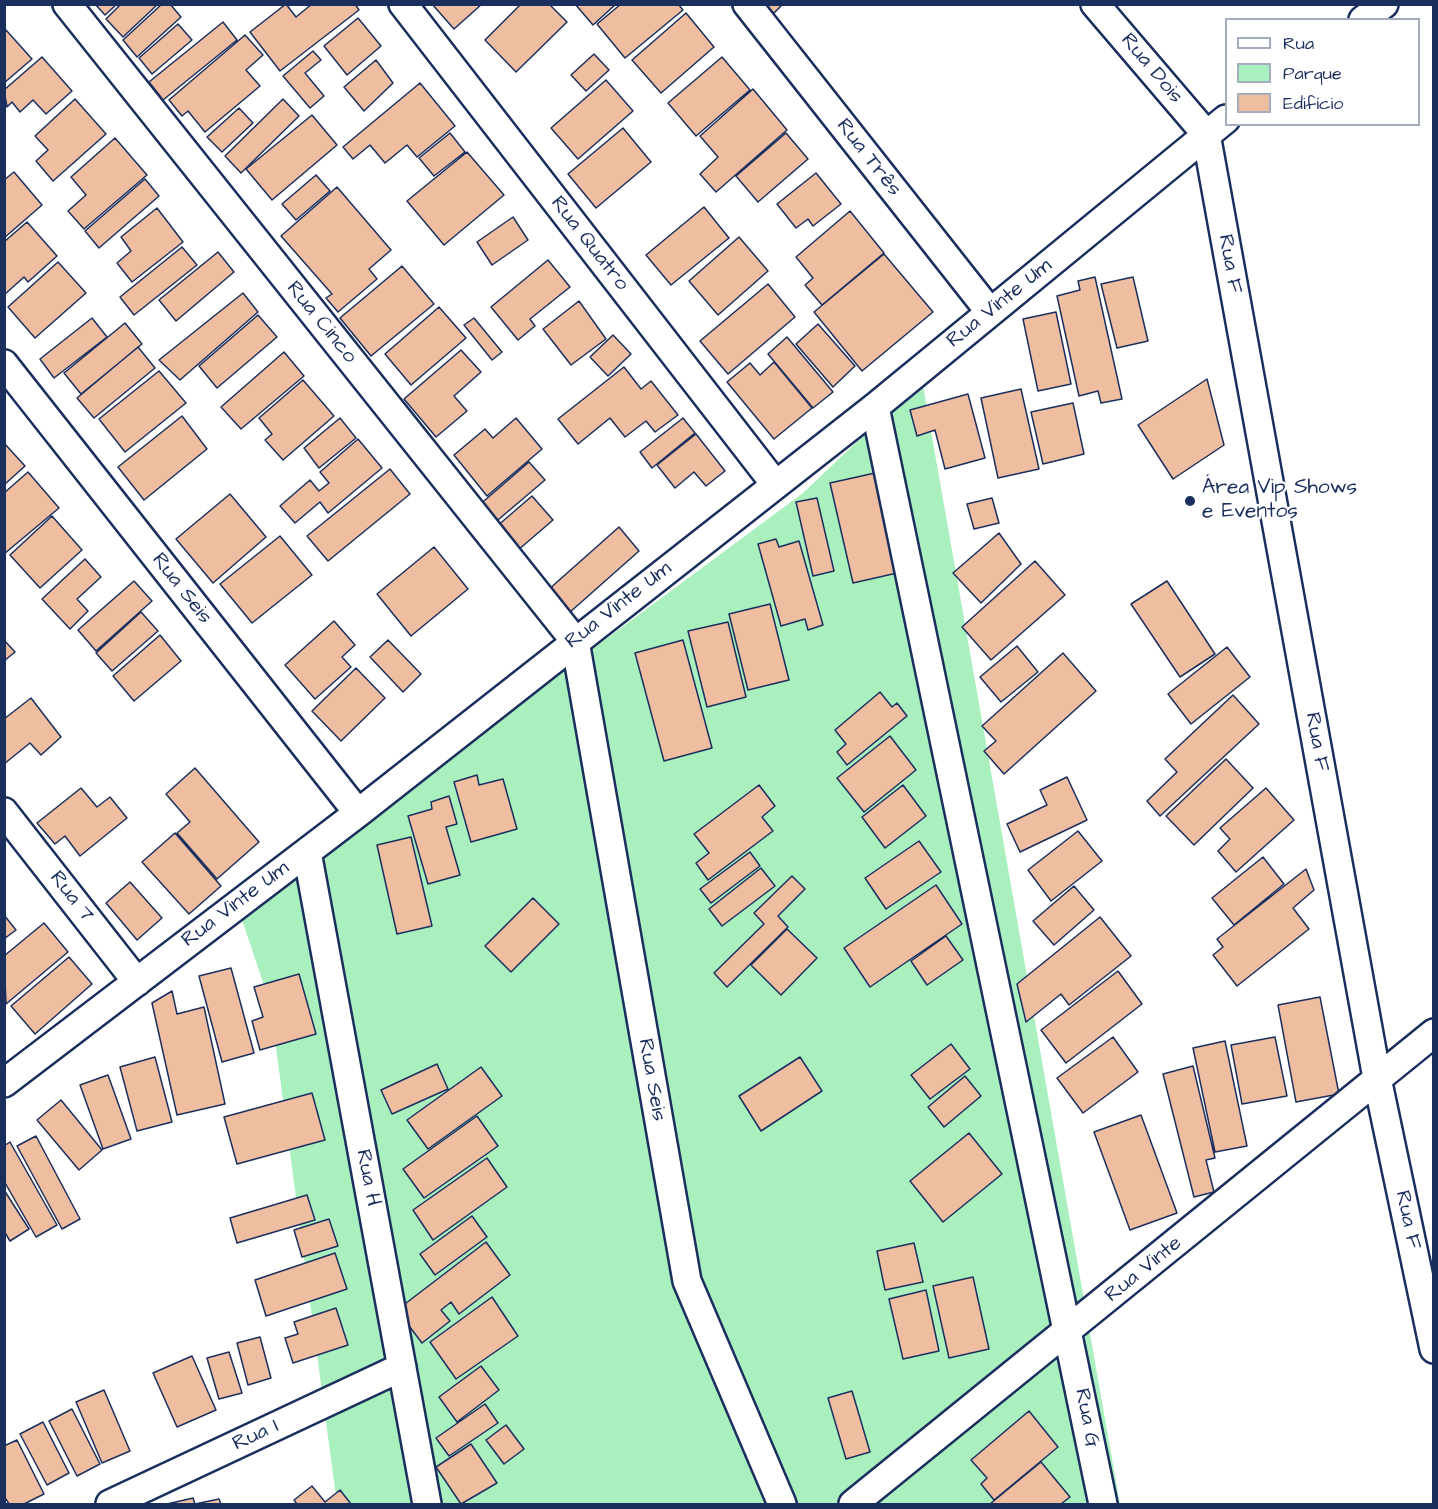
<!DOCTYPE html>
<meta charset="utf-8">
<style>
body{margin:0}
#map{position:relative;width:1438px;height:1509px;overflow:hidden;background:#fff;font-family:"Architects Daughter",sans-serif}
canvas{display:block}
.frame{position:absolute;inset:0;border:6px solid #1b2f5e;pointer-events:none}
.legend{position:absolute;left:1225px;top:18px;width:195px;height:108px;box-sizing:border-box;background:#fff;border:2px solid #a4acbf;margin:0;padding:8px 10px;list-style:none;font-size:18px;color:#1b2f5e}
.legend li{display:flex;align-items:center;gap:12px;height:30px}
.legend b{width:30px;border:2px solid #a4acbf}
</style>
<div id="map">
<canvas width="1438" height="1509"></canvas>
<div class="frame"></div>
<ul class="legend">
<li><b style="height:8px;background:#fff"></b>Rua</li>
<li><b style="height:16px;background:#a9f0be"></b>Parque</li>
<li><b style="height:16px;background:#efbda0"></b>Edifício</li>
</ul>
</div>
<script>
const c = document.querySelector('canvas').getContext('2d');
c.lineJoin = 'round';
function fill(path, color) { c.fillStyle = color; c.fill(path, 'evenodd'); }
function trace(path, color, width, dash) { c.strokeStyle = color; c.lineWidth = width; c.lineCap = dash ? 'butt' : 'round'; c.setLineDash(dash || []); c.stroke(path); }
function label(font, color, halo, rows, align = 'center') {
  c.font = font + ' "Architects Daughter",sans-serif'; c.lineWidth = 5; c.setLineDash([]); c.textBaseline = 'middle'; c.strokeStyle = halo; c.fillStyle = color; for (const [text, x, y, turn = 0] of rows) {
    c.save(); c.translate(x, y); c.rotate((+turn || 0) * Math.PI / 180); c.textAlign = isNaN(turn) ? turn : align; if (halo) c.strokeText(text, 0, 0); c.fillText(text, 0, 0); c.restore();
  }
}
const green = new Path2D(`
 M922 380 1120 1504H337L270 1003 239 911 803 493Z`);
const building = new Path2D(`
 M95 4H117L105 15Z
 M121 4H158L123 37 106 19Z
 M162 4H170L181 17 137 57 123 40Z
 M286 4 296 17 312 4H355L359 10 280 71 250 32Z
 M432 4H482L454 29Z
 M521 4H549L567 22 516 72 485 40Z
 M575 4H616L593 25Z
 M621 4H678L683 10 625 58 597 24Z
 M762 4H783L772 15Z
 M686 13 714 47 661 93 632 60Z
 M358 18 381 46 347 75 324 46Z
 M223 22 237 40 163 100 149 82Z
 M178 24 192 40 152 74 139 58Z
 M6 30 32 59 4 83V32Z
 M245 35 263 55 246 70 260 86 205 132 188 111 182 116 169 100Z
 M313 51 321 60 305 73 324 96 310 108 283 76Z
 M594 54 609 70 586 91 571 75Z
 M42 57 72 91 46 114 33 100 20 112 12 102 7 107 4 90Z
 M722 57 750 90 696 136 668 103Z
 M376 60 393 83 364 111 344 87Z
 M606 80 633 111 578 159 551 128Z
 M420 83 455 126 417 157 407 145 385 163 370 145 353 159 343 147Z
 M753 89 787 130 716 192 700 174 718 157 700 136Z
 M75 99 106 134 53 181 36 161 48 150 35 136Z
 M283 99 299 116 241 173 225 156Z
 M239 108 253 123 222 152 207 137Z
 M312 115 337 145 272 200 246 169Z
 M623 128 651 162 596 208 568 174Z
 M450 133 465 152 434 176 419 158Z
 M786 133 808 159 758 202 736 176Z
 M115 138 147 175 84 229 68 211 86 195 71 177Z
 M467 152 504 195 444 245 407 201Z
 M14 172 42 205 4 238V180Z
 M816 173 841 204 813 226 808 219 796 228 777 204Z
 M316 175 330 191 296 220 282 204Z
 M145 179 159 196 99 248 85 231Z
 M337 187 391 250 369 269 377 279 338 312 326 298 332 294 281 236Z
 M704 207 729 238 671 285 646 255Z
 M157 208 183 242 132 282 117 263 131 251 121 237Z
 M850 211 884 253 822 305 805 285 813 278 796 257Z
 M513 217 528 240 492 265 477 242Z
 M27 222 57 256 28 282 24 277 4 295V242Z
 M739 237 768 271 718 315 689 281Z
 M182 247 197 265 134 315 120 297Z
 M218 252 234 272 176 321 159 300Z
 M884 254 933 312 862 371 814 312Z
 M548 260 570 287 530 319 535 326 518 340 491 307Z
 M58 262 86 293 35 338 8 307Z
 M402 266 434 304 371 356 340 318Z
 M1095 277 1122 399 1101 403 1098 391 1079 396 1057 296 1080 290 1078 281Z
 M1133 277 1148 341 1117 348 1101 284Z
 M768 284 795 317 728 374 700 341Z
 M243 293 258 312 180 380 159 360Z
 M579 301 606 339 571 365 543 329Z
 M439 307 466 338 411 385 385 354Z
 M1056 312 1071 384 1038 391 1023 319Z
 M258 315 277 337 217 388 199 366Z
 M92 318 107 337 54 378 40 359Z
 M474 318 502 352 492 360 464 325Z
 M125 323 142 344 81 394 64 373Z
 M818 324 855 366 833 387 796 344Z
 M613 335 631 354 608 376 590 357Z
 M787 337 833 392 813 408 768 354Z
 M138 347 155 368 94 418 77 398Z
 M461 350 481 372 454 396 467 411 436 437 404 399Z
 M284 352 304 376 241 429 221 407Z
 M774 362 812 408 774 439 727 382 750 363 760 375Z
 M624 367 641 389 651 381 678 415 655 432 646 421 625 437 610 418 578 444 558 419Z
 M159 371 186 403 125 452 99 419Z
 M1207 379 1224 445 1173 479 1138 425Z
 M303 380 334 416 283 460 265 440 272 434 259 418Z
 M1021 389 1039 469 998 478 981 398Z
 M968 394 985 458 945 469 935 430 917 436 910 410Z
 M1073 403 1084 454 1043 464 1031 412Z
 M182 416 207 449 144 500 118 467Z
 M340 418 356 438 319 468 304 448Z
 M516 418 542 449 487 496 454 455 485 429 493 438Z
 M683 418 695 433 652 468 640 452Z
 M696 434 725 471 706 486 694 472 675 488 657 465Z
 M358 439 382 468 328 513 320 502 295 523 280 506 310 480 319 491 329 483 320 472Z
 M4 443 25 466 4 485Z
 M529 462 545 480 492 525 477 507Z
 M390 469 410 494 328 561 307 536Z
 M28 472 59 508 4 554V493Z
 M875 473 897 573 853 583 830 483Z
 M230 494 266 537 213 583 176 539Z
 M532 496 553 520 517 551 496 527Z
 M817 498 834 571 813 576 796 502Z
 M992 498 999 523 974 529 967 504Z
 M52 516 82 550 40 588 10 555Z
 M619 527 639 551 569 613 548 590Z
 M999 533 1021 564 981 603 953 573Z
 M280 536 312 575 252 623 220 584Z
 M776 539 779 547 799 541 823 625 808 630 805 619 781 626 758 544Z
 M434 547 468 589 411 636 377 594Z
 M85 559 101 577 77 599 88 611 70 629 42 599Z
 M1035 561 1065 595 991 660 962 627Z
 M134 581 152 601 96 651 78 630Z
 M1167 581 1215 654 1180 677 1131 604Z
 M770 604 789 680 748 690 729 614Z
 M141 612 158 631 112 671 96 653Z
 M334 621 355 645 342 657 351 667 315 699 285 665Z
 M728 622 746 697 707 707 688 631Z
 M160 635 181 661 134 701 113 676Z
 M4 640 15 652 4 661Z
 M388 640 421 674 403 692 370 657Z
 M683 640 712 748 664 761 635 653Z
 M1017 646 1038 672 1001 702 980 677Z
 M1227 647 1250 677 1191 724 1168 694Z
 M1063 653 1096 691 1004 774 984 751 996 741 982 726Z
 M356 668 385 698 341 741 312 711Z
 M880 692 892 707 897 703 907 716 847 765 837 752 846 744 835 730Z
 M1233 695 1259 724 1160 816 1147 801 1177 772 1165 759Z
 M31 698 61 737 41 755 30 743 4 764V719Z
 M890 736 916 770 864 812 837 778Z
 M1226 759 1253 788 1194 845 1166 816Z
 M195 768 259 842 217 879 177 833 190 822 166 794Z
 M477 775 479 785 503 779 517 829 471 842 454 782Z
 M1067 777 1087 820 1020 852 1007 824 1047 805 1040 790Z
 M759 785 775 806 762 817 773 831 708 880 696 863 709 853 694 834Z
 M903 785 926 816 885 848 862 817Z
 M81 788 97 807 110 797 127 818 80 856 65 836 55 844 37 823Z
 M1266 788 1294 820 1236 872 1218 851 1230 839 1220 828Z
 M449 796 457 824 446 827 460 875 428 884 408 816 432 809 431 802Z
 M1078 831 1102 861 1051 901 1028 870Z
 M175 833 221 886 189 914 142 862Z
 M411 837 432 926 397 934 377 845Z
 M919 841 941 872 886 909 865 878Z
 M750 852 760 866 711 903 700 889Z
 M1263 857 1284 884 1234 925 1212 898Z
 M761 868 775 886 722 926 709 909Z
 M1306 869 1314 890 1293 908 1309 929 1237 986 1213 955 1223 947 1217 939Z
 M792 876 805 889 778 916 788 927 727 987 714 973 764 924 754 913Z
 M130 882 162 918 137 940 106 903Z
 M936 885 962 924 870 987 844 948Z
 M1074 886 1094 910 1054 945 1033 921Z
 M533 898 559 924 511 972 485 946Z
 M4 915 16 930 4 939Z
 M1100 917 1131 956 1069 1005 1061 994 1026 1022 1017 984Z
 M44 923 68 952 6 1004 4 956Z
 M787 929 817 958 781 995 751 965Z
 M946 936 963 960 927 985 911 961Z
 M69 957 92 984 35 1034 11 1006Z
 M231 968 254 1053 222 1062 199 976Z
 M1118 971 1142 1004 1066 1063 1041 1030Z
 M299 974 316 1034 260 1050 252 1021 263 1017 254 987Z
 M172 991 177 1014 204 1007 225 1104 177 1115 152 1003Z
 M1320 997 1339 1094 1296 1102 1278 1005Z
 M1113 1037 1138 1072 1083 1113 1057 1078Z
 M1275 1037 1287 1096 1242 1104 1231 1045Z
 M1225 1041 1247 1146 1215 1152 1193 1048Z
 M951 1044 970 1069 930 1099 911 1075Z
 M155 1057 172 1122 137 1131 120 1067Z
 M800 1057 822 1091 761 1131 739 1096Z
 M437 1064 448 1089 392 1114 381 1090Z
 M1193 1066 1215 1158 1206 1160 1214 1192 1194 1197 1163 1074Z
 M481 1067 502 1096 428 1149 407 1120Z
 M108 1075 131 1139 103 1149 80 1085Z
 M965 1076 981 1096 944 1127 928 1107Z
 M312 1093 325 1140 237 1164 224 1117Z
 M61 1100 102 1150 79 1170 37 1120Z
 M1141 1115 1177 1213 1130 1230 1094 1132Z
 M477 1116 498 1146 424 1198 403 1169Z
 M969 1133 1002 1174 943 1222 910 1181Z
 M36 1136 80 1219 62 1229 17 1146Z
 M10 1142 57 1225 36 1237 4 1181V1146Z
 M487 1158 507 1187 433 1240 413 1210Z
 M4 1190 29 1229 10 1241 4 1231Z
 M307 1195 315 1220 237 1243 230 1218Z
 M472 1216 487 1237 435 1275 420 1254Z
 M329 1219 338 1246 302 1257 294 1230Z
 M486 1242 510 1275 459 1314 451 1302 441 1310 450 1321 422 1343 397 1310Z
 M914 1243 923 1282 885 1290 877 1251Z
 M335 1253 347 1289 266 1316 255 1280Z
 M973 1277 989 1349 949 1358 933 1286Z
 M926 1290 939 1351 903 1359 889 1299Z
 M492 1297 518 1336 456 1379 430 1342Z
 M336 1308 348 1345 293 1363 285 1338 298 1334 294 1322Z
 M260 1337 271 1378 248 1385 237 1343Z
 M229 1352 242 1393 219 1399 207 1358Z
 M192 1356 216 1410 177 1427 153 1373Z
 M481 1366 499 1390 457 1422 439 1397Z
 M104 1390 130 1451 102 1463 76 1402Z
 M852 1391 870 1452 846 1459 828 1398Z
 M485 1404 498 1423 449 1456 436 1438Z
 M72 1409 100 1464 77 1476 49 1421Z
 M1029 1411 1058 1447 994 1500 981 1484 987 1478 971 1460Z
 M43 1422 69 1473 47 1485 20 1434Z
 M506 1425 524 1449 504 1464 486 1440Z
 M17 1440 44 1494 24 1504H9L4 1496V1446Z
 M471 1444 497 1483 461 1504 436 1467Z
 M1041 1462 1070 1497 1061 1504H990Z
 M312 1486 325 1502 340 1490 351 1504H297L294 1500Z
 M193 1498 195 1504 219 1499 221 1504H167Z`);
const minor = new Path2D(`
 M67 4 575 641 687 1281 782 1504
 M403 4 775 484
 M747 4 990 312
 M1095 4 1206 134 1377 1078 1434 1349
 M1363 20 1384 4
 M4 364 358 813
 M875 407 1103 1504
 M4 812 137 982
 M307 852 427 1504
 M4 1083 358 813 875 407 1226 119
 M110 1504 402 1367
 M853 1504 1434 1033`);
const markers = [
 [1190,501,6,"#1b2f5e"]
];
const streetNames = [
 ["Rua Dois",1151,69,50],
 ["Rua Três",868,158,52],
 ["Rua Quatro",589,244,52],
 ["Rua F",1229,264,80],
 ["Rua Vinte Um",1000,304,-39],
 ["Rua Cinco",321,323,51],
 ["Rua Seis",181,589,52],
 ["Rua Vinte Um",619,606,-38],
 ["Rua F",1316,742,80],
 ["Rua 7",71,897,52],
 ["Rua Vinte Um",236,905,-37],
 ["Rua Seis",651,1080,80],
 ["Rua H",367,1178,79],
 ["Rua F",1407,1220,78],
 ["Rua Vinte",1144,1270,-39],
 ["Rua G",1086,1418,79],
 ["Rua I",256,1436,-25]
];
const poiNames = [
 ["Área Vip Shows",1202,489],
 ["e Eventos",1202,513]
];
fill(green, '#a9f0be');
fill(building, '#efbda0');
trace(building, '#1b2f5e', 1.5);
trace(minor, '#1b2f5e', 32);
trace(minor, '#fff', 27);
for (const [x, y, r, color] of markers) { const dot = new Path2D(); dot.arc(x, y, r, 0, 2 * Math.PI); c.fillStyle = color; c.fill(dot); trace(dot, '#fff', 2); }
label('21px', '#1b2f5e', '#fff', streetNames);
label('21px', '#1b2f5e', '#fff', poiNames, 'left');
</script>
